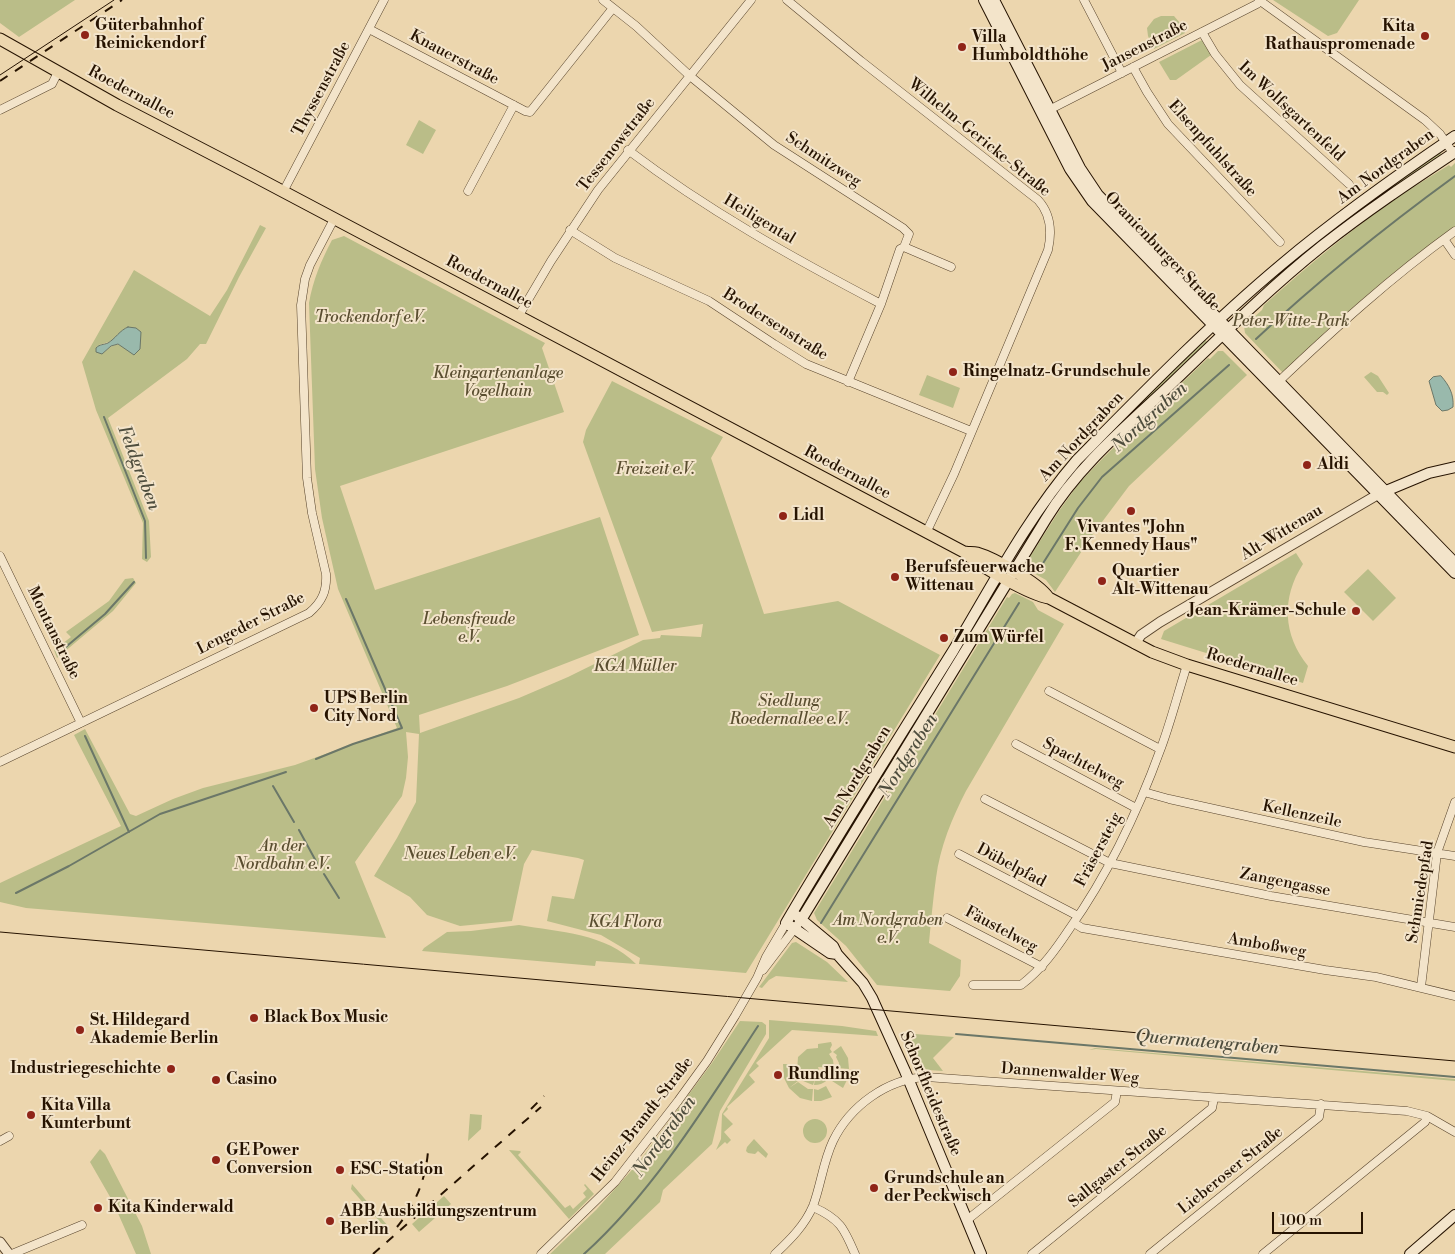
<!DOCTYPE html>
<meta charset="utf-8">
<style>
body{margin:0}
#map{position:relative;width:1455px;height:1254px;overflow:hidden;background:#ecd6ae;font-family:"Libre Bodoni",serif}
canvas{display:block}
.scale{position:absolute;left:1272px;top:1212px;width:91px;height:22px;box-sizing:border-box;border:2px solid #261301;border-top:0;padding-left:6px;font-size:15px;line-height:18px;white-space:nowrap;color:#261301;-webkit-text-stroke:4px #f3e4ca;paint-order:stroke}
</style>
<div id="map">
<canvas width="1455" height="1254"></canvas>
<div class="scale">100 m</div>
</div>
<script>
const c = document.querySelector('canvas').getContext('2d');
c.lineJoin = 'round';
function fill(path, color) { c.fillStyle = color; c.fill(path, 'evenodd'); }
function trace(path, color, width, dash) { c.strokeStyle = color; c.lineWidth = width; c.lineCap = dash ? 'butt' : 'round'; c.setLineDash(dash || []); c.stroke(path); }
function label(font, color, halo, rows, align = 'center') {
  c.font = font + ' "Libre Bodoni",serif'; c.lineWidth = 4; c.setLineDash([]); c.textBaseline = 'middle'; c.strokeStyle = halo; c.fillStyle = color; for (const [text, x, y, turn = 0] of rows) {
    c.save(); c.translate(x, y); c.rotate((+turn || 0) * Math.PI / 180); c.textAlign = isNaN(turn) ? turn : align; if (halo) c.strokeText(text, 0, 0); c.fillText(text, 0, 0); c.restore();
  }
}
const green = new Path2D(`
 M0 0H75L19 37 0 23Z
 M1273 0H1359L1337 33 1328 36Z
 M1161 16H1174L1180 23 1185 33 1154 49 1148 36 1147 28 1154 19Z
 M1202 40 1211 55 1176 80H1170L1159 62Z
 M419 120 436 130 423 154 406 145Z
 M1439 151 1443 156 1268 288 1266 285 1283 267 1309 246Z
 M1455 163V229C1407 259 1364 297 1322 335L1323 337H1320L1313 344 1314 345 1310 349 1309 347 1283 373 1245 333 1244 326 1262 310 1264 305C1309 265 1356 225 1407 191 1421 182 1435 174 1449 165L1451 167Z
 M260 225 266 228 239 277 206 344H200L187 359 108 418 149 521 151 557 147 562 142 559 143 523 96 410 82 362 134 270 210 316 227 290ZM141 332 122 346C114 342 108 349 102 354L99 345Z
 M344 236 545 343 542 348 564 412 340 486 375 590 600 517 639 635 507 686 419 715 420 733 519 698 568 677 643 640 660 638 661 635 701 637 703 624 652 632 583 442 586 430 612 381 723 437 711 458 764 614 838 601 940 655 746 973 639 964 640 958 601 935 547 921 552 896 574 899 584 860 578 858 532 850 524 864 512 921 460 926 427 915 410 897 374 876 397 838 416 802 419 734 406 732 408 757 406 778 402 796 355 862 386 938 26 908 0 902V883L121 826 74 735 85 729 130 814 136 816 173 799 203 788 295 765 397 728 338 589 322 518 315 469 309 303C313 280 321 261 332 240Z
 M1204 338 1207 342 1178 369 1162 388 1113 434 1110 431Z
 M1218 351H1223L1247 375 1129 486 1093 534 1055 592 1046 580 1030 571 1026 563 1059 511 1079 483 1105 456 1208 358 1210 359Z
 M1371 372 1378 376 1389 393 1387 395 1383 392H1377L1364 377Z
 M927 375 960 388 953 408 919 395Z
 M1296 553 1303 564C1281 598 1283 635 1308 666L1303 683 1161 639 1164 631Z
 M1368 569 1396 598 1373 621 1344 592Z
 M133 578 136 583 113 611 57 658 54 650 71 637 66 632 109 601 125 579Z
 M994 585 998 587 982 612 967 642 801 913 799 911 800 907Z
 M1015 593 1033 602 1038 610 1064 624 966 791C952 818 940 847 936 878 933 899 931 921 929 943L961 960 960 976 950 991 877 985 846 946 817 920 814 913 1007 597 1009 598 1012 594Z
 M519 925C559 932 606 933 636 964L596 961 595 966 422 951 424 948 447 932 471 931Z
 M796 942 827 962 848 982 776 976 769 980 762 988 759 987 792 943Z
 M769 1020 842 1026 876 1031 878 1036 792 1030 756 1063 759 1066 749 1075 755 1082 727 1107 728 1109 723 1114 733 1124 724 1132 731 1140 727 1144 725 1142 716 1150 721 1139 722 1114 769 1038Z
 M740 1021 762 1022 766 1025V1034L720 1111 712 1144 663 1190 660 1202 605 1254H550L596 1210 639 1162 712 1063Z
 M902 1033 954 1037 933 1058 943 1071 928 1070 922 1067Z
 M831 1042 832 1045 830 1049 832 1052 829 1054 833 1060 834 1068 818 1067 820 1073 824 1069H834C831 1079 824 1085 814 1085L815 1079 813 1085 803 1081 801 1079 803 1077 801 1078 797 1071 798 1057 807 1049 818 1048V1044Z
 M841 1046 848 1058 849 1069 838 1068 839 1063 836 1057 837 1055 833 1052Z
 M1095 1048 1455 1079V1081L1096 1049 1089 1050Z
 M783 1064H793C792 1071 794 1075 798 1081L789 1088 784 1078Z
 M837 1070 849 1071 848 1078 843 1088 832 1081 837 1073Z
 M798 1082 808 1089H813L812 1101 800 1098 789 1088Z
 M826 1086 832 1097 821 1101H814V1089L818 1090Z
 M470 1114 482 1115 481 1129 468 1141Z
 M803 1131a12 12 0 1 1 24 0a12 12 0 1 1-24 0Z
 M754 1139 768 1154 766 1158 758 1151 755 1154 748 1153 746 1151 747 1147Z
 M100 1149 105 1154 142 1226 151 1254H136L113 1202 90 1162Z
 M509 1150 520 1151 521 1152 518 1155 565 1208 570 1205 573 1209 586 1197 583 1193 587 1189 584 1185 585 1184 594 1194 569 1219Z
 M352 1184 388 1226V1228L381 1223 351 1189Z
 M444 1196 451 1204 419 1232 412 1224Z`);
const water = new Path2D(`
 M128 327 136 328 141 332 140 349 134 355 118 344 111 346 102 354 96 352V348C100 344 103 345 108 343 115 339 120 330 128 327Z
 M1441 376C1449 385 1454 394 1453 407L1448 410 1442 411 1436 405 1429 381 1433 377Z`);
const stream = new Path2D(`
 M1256 339C1319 280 1385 227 1455 176
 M104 417 145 521 146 558
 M1040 568 1078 508 1102 477 1229 365
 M61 651 105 614 134 582
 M85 736 129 832
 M316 759 353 744 402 728 346 599
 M273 786 294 822
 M299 830 317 863
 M324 874 339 898
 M16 893 69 866 160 814 286 772
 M821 923 1019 603
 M956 1034 1455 1077
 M584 1254C653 1192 707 1104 758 1026`);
const minor = new Path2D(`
 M603 0 636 26 690 76 774 145 903 228 909 234 904 247 900 249 881 304 848 382
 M787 0 861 61 1038 200C1051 214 1052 232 1048 250L954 474 926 533
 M1084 0 1122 73
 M1259 0 1425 120 1440 134 1453 153
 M369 29 525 111 530 112 613 8
 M1202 32 1215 54 1240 85 1349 184
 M1133 67 1147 92 1168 124 1280 242
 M0 110 52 84 58 72
 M1045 112 1257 4 1260 0
 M628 150C707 210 793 258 881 304
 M468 191 514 105
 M283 192 384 0
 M570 230 615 258 709 301 774 344 806 364 971 431
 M1444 239 1455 255
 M904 247 951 267
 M518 317 551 261 598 190 751 0
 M1276 384C1333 330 1391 277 1455 231
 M0 556 81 723
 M1049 691 1160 749
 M1016 744 1136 808
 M0 762 309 613C322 602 327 591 326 574L312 513 307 478 301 305 305 279 310 265 334 219
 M1144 792 1169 799 1364 842 1455 856
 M985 799 1110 863 1271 896 1455 927
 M959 854 1078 916
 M947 918 1042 967
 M1074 923 1082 928 1325 970 1376 977 1455 996
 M763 970 801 920
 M973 985H1021C1042 969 1056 949 1070 928 1109 873 1138 811 1161 748 1171 721 1178 693 1187 665
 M1421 987 1437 853 1455 802
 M0 1141 9 1136
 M813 1207C840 1219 844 1228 855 1254
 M967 1220 1115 1102 1117 1091
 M12 1254 82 1225
 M541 1254 615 1182 678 1101 707 1061 735 1016 757 978 766 957 786 923
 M775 1254C790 1240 805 1225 813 1206 821 1185 823 1162 833 1141 850 1106 887 1079 926 1077L1407 1111 1427 1116 1455 1132
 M1032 1254 1212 1108 1214 1098
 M1150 1254 1319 1117 1321 1104
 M1263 1254 1425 1122 1427 1116`);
const tertiary = new Path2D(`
 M1135 644 1141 635 1160 622 1377 495
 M0 1242 9 1254`);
const secondary = new Path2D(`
 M984 0 1070 169 1092 201 1455 573
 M994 0 1080 168 1098 195 1455 563
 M1381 493 1429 473 1455 467
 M797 916 833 946 837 954 863 983 872 998 905 1071 981 1254
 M801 920 1046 519C1077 468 1123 429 1166 389 1217 340 1267 290 1322 246 1365 212 1410 182 1455 152
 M837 954 830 953 786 923C840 831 897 741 953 651 992 586 1027 518 1077 460 1143 393 1209 325 1282 264 1337 218 1396 176 1455 136
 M1410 1254 1455 1215`);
const primary = new Path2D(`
 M0 39 117 105 252 175 964 552C979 566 1030 595 1049 598L1152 652 1187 665 1455 747
 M965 552C968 553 973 552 977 553 994 558 1037 582 1048 597`);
const tram = new Path2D(`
 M0 75 114 0
 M0 932 1455 1061`);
const rail = new Path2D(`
 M0 81 122 0
 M531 1109 544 1096
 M397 1227C415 1205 426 1179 428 1151
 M373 1254 541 1107`);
const markers = [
 [85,35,5,"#8f2418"],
 [1425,36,5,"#8f2418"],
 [962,47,5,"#8f2418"],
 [953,372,5,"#8f2418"],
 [1307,465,5,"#8f2418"],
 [1131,511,5,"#8f2418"],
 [783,516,5,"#8f2418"],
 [895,577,5,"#8f2418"],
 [1102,581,5,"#8f2418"],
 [1356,611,5,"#8f2418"],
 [944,638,5,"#8f2418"],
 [314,708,5,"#8f2418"],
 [254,1018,5,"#8f2418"],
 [80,1030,5,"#8f2418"],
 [171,1069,5,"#8f2418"],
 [778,1075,5,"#8f2418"],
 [216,1080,5,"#8f2418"],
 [31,1115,5,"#8f2418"],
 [216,1160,5,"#8f2418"],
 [340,1170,5,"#8f2418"],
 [874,1188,5,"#8f2418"],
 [98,1208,5,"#8f2418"],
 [330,1221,5,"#8f2418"]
];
const poiNames = [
 ["Güterbahnhof",95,26],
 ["Reinickendorf",95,44],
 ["Kita",1415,27,"right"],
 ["Rathauspromenade",1415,45,"right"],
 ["Villa",972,38],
 ["Humboldthöhe",972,56],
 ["Ringelnatz-Grundschule",963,372],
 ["Aldi",1317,465],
 ["Lidl",793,516],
 ["Vivantes \"John",1131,528,"center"],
 ["F. Kennedy Haus\"",1131,546,"center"],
 ["Berufsfeuerwache",905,568],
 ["Wittenau",905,586],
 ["Quartier",1112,572],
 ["Alt-Wittenau",1112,590],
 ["Jean-Krämer-Schule",1346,611,"right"],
 ["Zum Würfel",954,638],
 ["UPS Berlin",324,699],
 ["City Nord",324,717],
 ["Black Box Music",264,1018],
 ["St. Hildegard",90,1021],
 ["Akademie Berlin",90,1039],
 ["Industriegeschichte",161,1069,"right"],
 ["Rundling",788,1075],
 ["Casino",226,1080],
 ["Kita Villa",41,1106],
 ["Kunterbunt",41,1124],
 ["GE Power",226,1151],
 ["Conversion",226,1169],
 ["ESC-Station",350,1170],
 ["Grundschule an",884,1179],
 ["der Peckwisch",884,1197],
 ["Kita Kinderwald",108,1208],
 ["ABB Ausbildungszentrum",340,1212],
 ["Berlin",340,1230]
];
const streetNames = [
 ["Jansenstraße",1145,46,-27],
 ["Knauerstraße",454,58,28],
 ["Thyssenstraße",322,89,-62],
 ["Roedernallee",131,93,28],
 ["Im Wolfsgartenfeld",1291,112,43],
 ["Wilhelm-Gericke-Straße",979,138,39],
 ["Tessenowstraße",617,145,-52],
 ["Elsenpfuhlstraße",1212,149,48],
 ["Schmitzweg",823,160,33],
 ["Am Nordgraben",1386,167,-36],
 ["Heiligental",759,220,31],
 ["Oranienburger Straße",1162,252,46],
 ["Roedernallee",489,283,28],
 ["Brodersenstraße",775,325,32],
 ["Am Nordgraben",1082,437,-47],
 ["Roedernallee",847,473,28],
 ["Alt-Wittenau",1282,533,-31],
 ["Lengeder Straße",251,624,-27],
 ["Montanstraße",53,633,64],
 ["Roedernallee",1252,668,17],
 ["Spachtelweg",1083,764,28],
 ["Am Nordgraben",858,777,-59],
 ["Kellenzeile",1302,815,12],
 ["Fräsersteig",1099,850,-62],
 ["Dübelpfad",1011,866,28],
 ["Zangengasse",1285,883,11],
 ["Schmiedepfad",1421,892,-81],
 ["Fäustelweg",1001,930,28],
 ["Amboßweg",1267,946,10],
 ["Dannenwalder Weg",1070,1074,4],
 ["Schorfheidestraße",930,1094,67],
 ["Heinz-Brandt-Straße",643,1120,-52],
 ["Sallgaster Straße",1118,1167,-39],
 ["Lieberoser Straße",1231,1171,-39]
];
const parkNames = [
 ["Trockendorf e.V.",370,318],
 ["Peter-Witte-Park",1291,322],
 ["Kleingartenanlage",498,374],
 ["Vogelhain",498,392],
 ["Freizeit e.V.",655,470],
 ["Lebensfreude",469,620],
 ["e.V.",469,638],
 ["KGA Müller",635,667],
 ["Siedlung",789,702],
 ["Roedernallee e.V.",789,720],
 ["An der",282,847],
 ["Nordbahn e.V.",282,865],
 ["Neues Leben e.V.",460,855],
 ["Am Nordgraben",888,921],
 ["e.V.",888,939],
 ["KGA Flora",625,923]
];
const waterNames = [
 ["Nordgraben",1150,418,-42],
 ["Feldgraben",138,468,69],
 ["Nordgraben",909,756,-58],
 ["Quermatengraben",1207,1043,5],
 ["Nordgraben",665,1137,-54]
];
fill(green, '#babd88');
fill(water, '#99b9ac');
trace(water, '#6b7768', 1);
trace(stream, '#6b7768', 2);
trace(minor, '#58442c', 9);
trace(tertiary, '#58442c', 11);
trace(secondary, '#261301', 12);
trace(primary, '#261301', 13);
trace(minor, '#f3e4ca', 8);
trace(tertiary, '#f3e4ca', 9);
trace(secondary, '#f3e4ca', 10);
trace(primary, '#ecd6ae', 11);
trace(tram, '#261301', 1);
trace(rail, '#261301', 2, [9, 9]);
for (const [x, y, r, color] of markers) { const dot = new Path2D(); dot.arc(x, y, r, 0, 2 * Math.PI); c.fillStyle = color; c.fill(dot); trace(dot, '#f3e4ca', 2); }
label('bold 16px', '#261301', '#f3e4ca', poiNames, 'left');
label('16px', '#261301', '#f3e4ca', streetNames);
label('italic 16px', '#5a4e30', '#f3e4ca', parkNames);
label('italic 18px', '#4e4d3d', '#f3e4ca', waterNames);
</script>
